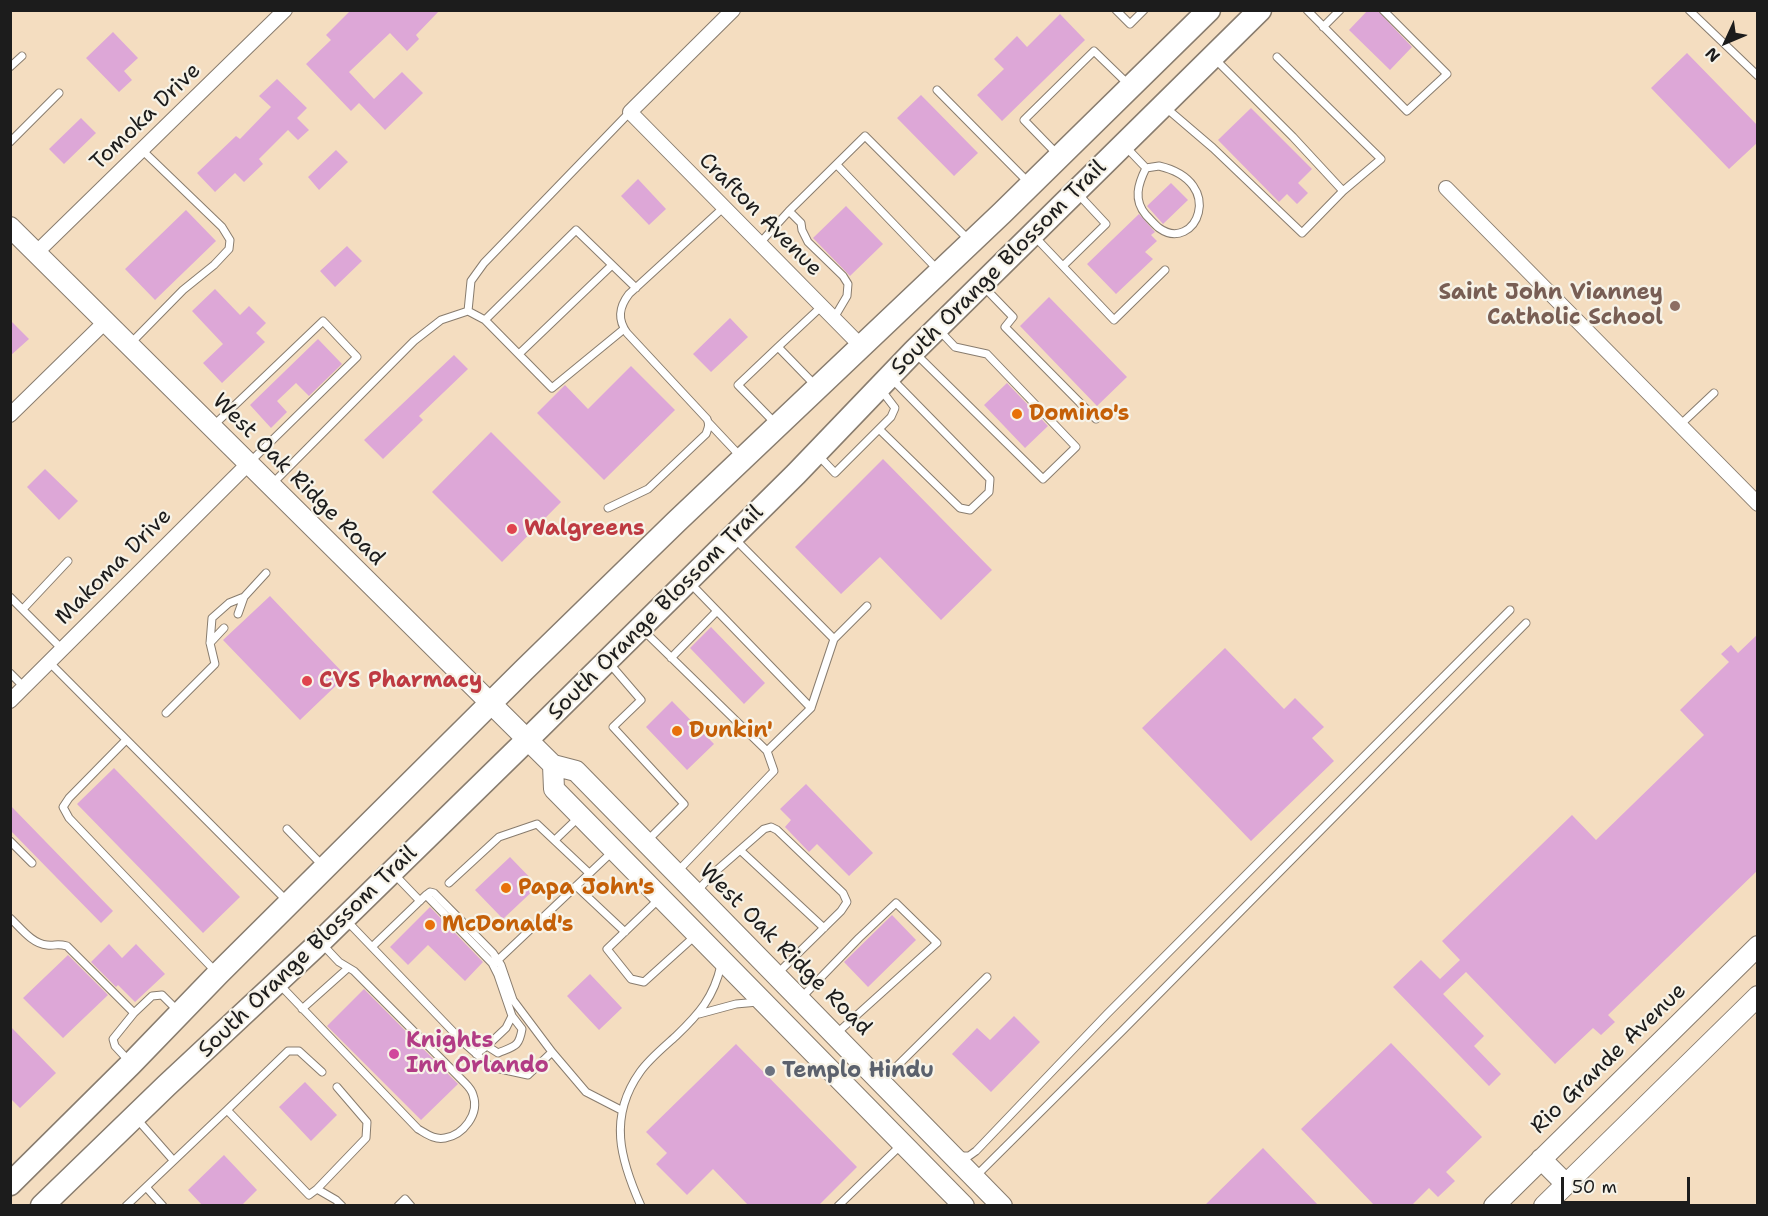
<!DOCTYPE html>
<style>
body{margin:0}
#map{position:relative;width:1768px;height:1216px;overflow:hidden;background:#f4ddc0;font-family:"Shantell Sans",sans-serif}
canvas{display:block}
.frame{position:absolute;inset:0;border:12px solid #1c1c1c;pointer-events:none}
.north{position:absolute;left:1696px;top:12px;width:60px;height:60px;-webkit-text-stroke:4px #f7f3e8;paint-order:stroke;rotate:226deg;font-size:16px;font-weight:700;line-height:24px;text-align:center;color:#1c1c1c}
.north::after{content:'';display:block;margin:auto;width:21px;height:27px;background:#1c1c1c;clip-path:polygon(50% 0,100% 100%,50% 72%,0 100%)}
.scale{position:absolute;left:1561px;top:1177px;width:129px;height:27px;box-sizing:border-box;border:3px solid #1c1c1c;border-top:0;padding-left:8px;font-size:18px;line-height:21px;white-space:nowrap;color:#1c1c1c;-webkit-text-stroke:4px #f7f3e8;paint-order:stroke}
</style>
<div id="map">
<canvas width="1768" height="1216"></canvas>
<div class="frame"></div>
<div class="north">N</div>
<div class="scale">50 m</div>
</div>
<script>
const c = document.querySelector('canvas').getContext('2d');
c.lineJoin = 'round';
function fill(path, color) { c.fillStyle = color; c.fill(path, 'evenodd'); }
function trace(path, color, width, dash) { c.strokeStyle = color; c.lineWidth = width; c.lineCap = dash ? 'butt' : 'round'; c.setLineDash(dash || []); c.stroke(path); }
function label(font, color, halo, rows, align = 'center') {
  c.font = font + ' "Shantell Sans",sans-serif'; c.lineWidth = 4.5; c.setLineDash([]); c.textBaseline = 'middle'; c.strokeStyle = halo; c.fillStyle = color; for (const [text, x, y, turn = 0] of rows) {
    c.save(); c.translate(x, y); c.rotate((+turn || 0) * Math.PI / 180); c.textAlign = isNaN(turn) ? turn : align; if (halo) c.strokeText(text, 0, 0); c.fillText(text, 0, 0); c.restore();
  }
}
const building = new Path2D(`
 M351 10H440L416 35 419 39 407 51 390 33 349 72 374 99 402 72 423 93 385 130 359 103 351 111 306 64 331 40 326 35Z
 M1368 10H1377L1412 47 1390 70 1349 30Z
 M1060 14 1085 40 1002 121 977 95 1004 69 994 59 1017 36 1027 47Z
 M113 32 138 58 124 71 132 80 119 92 86 58Z
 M1687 53 1758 126V142L1729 169 1651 88Z
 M277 79 307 108 297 118 309 130 298 140 288 130 259 159 263 164 244 182 235 173 215 192 197 173 236 136 240 139 271 107 259 96Z
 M921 95 978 153 954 176 897 118Z
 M1251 108 1312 169 1298 183 1308 193 1297 204 1287 194 1279 202 1218 140Z
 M81 118 96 133 64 164 49 149Z
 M336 150 348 162 319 190 308 177Z
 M638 179 666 209 649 225 621 196Z
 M1171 183 1188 200 1163 224 1147 206Z
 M846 206 883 244 850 276 813 238Z
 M186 210 216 241 155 300 125 269Z
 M1139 214 1155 232 1151 235 1157 241 1145 252 1153 259 1116 294 1087 264Z
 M347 246 362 261 335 287 320 271Z
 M215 289 240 315 249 306 266 323 256 333 265 342 222 383 203 363 223 344 192 311Z
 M1049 297 1127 377 1097 406 1020 326Z
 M730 318 748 337 711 372 693 354Z
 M10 320 29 339 10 356Z
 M318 339 342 364 309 396 296 383 277 401 287 412 271 428 250 405Z
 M454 355 468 369 419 416 423 420 383 459 364 440Z
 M631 366 675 410 604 480 537 413 565 385 588 409Z
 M1007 383 1048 426 1025 448 984 405Z
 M491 432 561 502 502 562 432 492Z
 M883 459 992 570 941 620 880 557 841 594 795 547Z
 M45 469 78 501 59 520 27 487Z
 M270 596 346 676 300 720 223 640Z
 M711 627 765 683 744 704 690 648Z
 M1758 634V870L1608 1015 1615 1022 1601 1035 1593 1028 1555 1064 1466 972 1443 994 1484 1036 1474 1046 1501 1074 1489 1086 1393 987 1421 960 1440 979 1460 960 1442 941 1572 815 1596 840 1704 735 1680 710 1729 662 1721 654 1731 645 1738 653Z
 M1225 648 1284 709 1295 698 1324 727 1312 738 1334 761 1251 841 1142 728Z
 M672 701 714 744 687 770 646 727Z
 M114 768 240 897 203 933 77 804Z
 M806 784 873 853 849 876 817 844 809 852 785 827 791 820 780 809Z
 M10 805 113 911 101 923 10 830Z
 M510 857 538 886 503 919 475 890Z
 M430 907 483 962 465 981 428 945 408 965 390 947Z
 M892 915 916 940 868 987 844 962Z
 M109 944 122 958 136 944 165 974 135 1002 118 985 116 987 91 962Z
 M68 955 108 995 63 1038 23 998Z
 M590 974 622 1008 599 1030 567 996Z
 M364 989 458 1084 421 1120 327 1026Z
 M1014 1016 1040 1042 991 1092 952 1054 977 1028 990 1040Z
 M10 1026 56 1073 20 1108 10 1098Z
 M1391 1043 1482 1137 1446 1172 1455 1181 1438 1197 1429 1188 1411 1206H1375L1301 1129Z
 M736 1044 857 1167 818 1206H749L713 1169 687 1195 656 1164 667 1153 646 1132Z
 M305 1082 337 1115 311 1141 279 1107Z
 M1263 1148 1319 1206H1204Z
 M224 1155 257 1190 241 1206H203L188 1190Z`);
const lane = new Path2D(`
 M1116 10 1130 24 1144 10
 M1307 10 1407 111 1447 74 1383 10
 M1689 10 1758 76
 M1323 27 1340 10
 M1277 57 1381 159 1343 191
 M10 67 22 56
 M937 90 1029 183
 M1165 107 1213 148 1302 233 1343 191 1293 137 1215 59
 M10 142 59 93
 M1125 146 1146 168
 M1058 155 1024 120 1094 51 1129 85
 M837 165 937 269
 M1159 166C1228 182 1195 254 1159 228 1155 225 1150 219 1146 215 1133 200 1138 184 1146 168Z
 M789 211 801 223 802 230 808 242 843 276 848 284 847 296 834 318
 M1036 238 1114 320 1165 270
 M760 243 789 211 865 136 970 241
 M1063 266 1106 224 1079 195
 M983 286 1013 317 1005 327 1096 419
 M468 311 471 281 484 263 630 112
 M485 320 576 230 636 288
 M130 344 183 290 214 265 229 249 230 240 222 227 142 150
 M915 353 1043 479 1076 447 987 354 955 347 939 330
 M519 354 612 265
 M814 384 778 347 822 306
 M709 423 741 457
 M775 423 738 385 778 347
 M1680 425 1714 393
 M213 426 323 321 357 357 250 462
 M879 429 960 508 970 510 989 492 990 479 892 379
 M818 455 835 473 891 417 895 408 882 391
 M272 484 414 341 441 320 468 311 485 320 552 388 624 329
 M608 508 648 489 706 434C708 428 710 425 707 419L627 333C617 319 619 307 629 294L723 208
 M735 539 834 639 811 708 767 751
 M690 583 811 708
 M10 597 62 649
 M23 609 68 561
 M238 614 244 597
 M642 629 767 751 774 771 678 871
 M834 639 867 606
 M210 643 224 628
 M671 658 717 611
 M49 662 286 900
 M610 664 641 700 613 727 684 804 647 841
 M10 673 24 687
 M166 713 215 664 210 643 212 618 229 603 244 597 266 573
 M126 740 69 798 63 807 69 818 216 972
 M287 829 323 866
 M555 840 579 817
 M10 841 32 863
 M740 850 824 928
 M395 875 420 901
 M449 883 499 837 537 824 589 873
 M576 886 625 932
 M696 892 716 871 764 829 771 827 777 830 843 893 847 902 841 911 778 973
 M426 895 492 963 498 975 512 1016 506 1028 487 1046
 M659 899 607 949 631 979 644 982 695 936
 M10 918C20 927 32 944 47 945 56 946 56 943 67 946L134 1013 113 1039 115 1046 128 1060
 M346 920 465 1044 491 1067 528 1075 552 1052 586 1092 621 1110
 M373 946 426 895 430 892 434 893 493 953 501 965 513 1000 552 1052
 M498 960 612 852
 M279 984 418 1129C427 1134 434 1140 445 1138 463 1135 480 1114 473 1095 472 1091 468 1086 465 1083L354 971 339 962 322 944
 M802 997 859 938 896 903 937 943 837 1033
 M302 1009 348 968
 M134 1013 152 996 162 995 178 1011
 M699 1014 736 1004 758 1002
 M476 1054 487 1046 498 1053C515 1046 519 1047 522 1029L512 1016
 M881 1082 987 977
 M227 1110 288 1051H299L322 1072
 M137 1119 173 1160
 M958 1156H969L976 1151 1107 1014 1510 610
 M976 1176 1123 1030 1526 623
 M146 1187 227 1110 309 1195 317 1189 336 1200 342 1206
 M317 1189 366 1138 367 1122 337 1087
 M126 1206 146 1187 163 1206
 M398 1206 405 1199 411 1206
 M641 1206C620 1159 608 1117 640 1072 649 1059 664 1047 676 1036 699 1014 714 997 721 965
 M838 1206 901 1145`);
const street = new Path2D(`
 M733 10 630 112 861 346
 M1446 188 1758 504
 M36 253 285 10
 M10 415 105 322
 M10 701 248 464`);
const secondary = new Path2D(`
 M10 227 553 765 576 771 1002 1206
 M553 765 554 789 964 1206
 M1541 1159 1566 1184
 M1494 1206 1758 946
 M1544 1206 1758 996`);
const primary = new Path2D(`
 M10 1184 131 1064 218 974 524 670 676 522 1002 213 1209 10
 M42 1206 166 1086 316 946 528 739 796 474 914 351 1260 10`);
const markers = [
 [1675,306,6,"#8d6e63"],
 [1017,414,6,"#e8710a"],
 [512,529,6,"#e0444e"],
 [307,681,6,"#e0444e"],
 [677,731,6,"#e8710a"],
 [506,888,6,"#e8710a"],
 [430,925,6,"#e8710a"],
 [394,1054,6,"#d1479c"],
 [770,1071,6,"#6b7280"]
];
const streetNames = [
 ["Tomoka Drive",146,117,-44],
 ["Crafton Avenue",760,215,45],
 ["South Orange Blossom Trail",999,268,-45],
 ["West Oak Ridge Road",298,480,45],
 ["Makoma Drive",114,567,-45],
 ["South Orange Blossom Trail",656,613,-45],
 ["West Oak Ridge Road",785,950,45],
 ["South Orange Blossom Trail",308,952,-44],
 ["Rio Grande Avenue",1609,1059,-44]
];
const educationNames = [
 ["Saint John Vianney",1663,293],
 ["Catholic School",1663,318]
];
const foodNames = [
 ["Domino's",1029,414],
 ["Dunkin'",689,731],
 ["Papa John's",518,888],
 ["McDonald's",442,925]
];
const healthNames = [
 ["Walgreens",524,529],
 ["CVS Pharmacy",319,681]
];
const hotelNames = [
 ["Knights",406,1041],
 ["Inn Orlando",406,1066]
];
const worshipNames = [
 ["Templo Hindu",782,1071]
];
fill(building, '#dda7d7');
trace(lane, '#887c6e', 9);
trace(street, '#887c6e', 16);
trace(secondary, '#887c6e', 22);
trace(primary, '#887c6e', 25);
trace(lane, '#fff', 7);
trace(street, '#fff', 14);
trace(secondary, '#fff', 20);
trace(primary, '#fff', 22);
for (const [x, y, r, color] of markers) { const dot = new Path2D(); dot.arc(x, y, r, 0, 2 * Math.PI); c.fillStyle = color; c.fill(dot); trace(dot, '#f7f3e8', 2); }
label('22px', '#1c1c1c', '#f7f3e8', streetNames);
label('bold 22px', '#785e54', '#f7f3e8', educationNames, 'right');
label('bold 22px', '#c56008', '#f7f3e8', foodNames, 'left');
label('bold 22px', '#be3a42', '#f7f3e8', healthNames, 'left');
label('bold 22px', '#b23c85', '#f7f3e8', hotelNames, 'left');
label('bold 22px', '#5b616d', '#f7f3e8', worshipNames, 'left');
</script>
